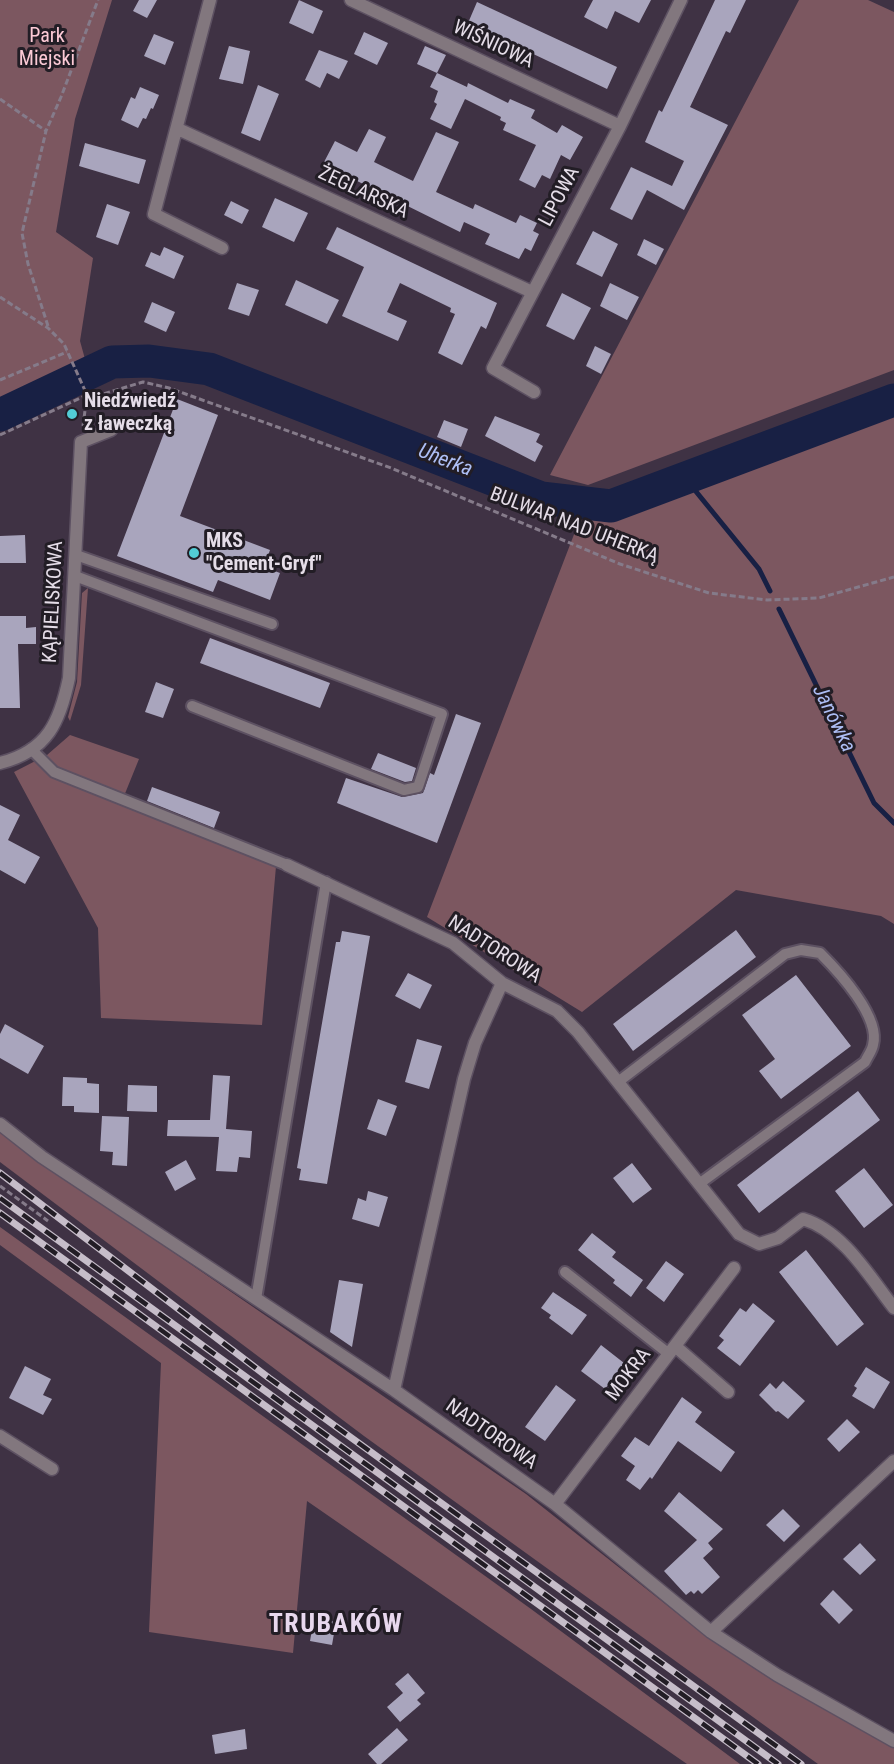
<!DOCTYPE html>
<meta charset="utf-8">
<style>
body{margin:0}
canvas{display:block;background:#3f3244}
</style>
<canvas width="894" height="1764"></canvas>
<script>
const c = document.querySelector('canvas').getContext('2d');
c.lineJoin = 'round';
function fill(path, color) { c.fillStyle = color; c.fill(path, 'evenodd'); }
function trace(path, color, width, dash) { c.strokeStyle = color; c.lineWidth = width; c.lineCap = dash ? 'butt' : 'round'; c.setLineDash(dash || []); c.stroke(path); }
function label(font, color, halo, rows, align = 'center') {
  c.font = font + ' "Roboto Condensed",sans-serif'; c.lineWidth = 6; c.setLineDash([]); c.textBaseline = 'middle'; c.strokeStyle = halo; c.fillStyle = color; for (const [text, x, y, turn = 0] of rows) {
    c.save(); c.translate(x, y); c.rotate((+turn || 0) * Math.PI / 180); c.textAlign = isNaN(turn) ? turn : align; if (halo) c.strokeText(text, 0, 0); c.fillText(text, 0, 0); c.restore();
  }
}
const green = new Path2D(`
 M0 0H112L75 119 56 232 93 258 80 341 93 388 0 430Z
 M799 0H868L894 12V370L588 485 550 475Z
 M894 411V924L881 916 736 890 582 1012 427 917 583 511 617 516Z
 M88 588 81 685 70 721 68 717 77 682 82 593Z
 M70 735 139 759 124 796 277 855 262 1025 101 1018 98 928 14 772 47 755Z
 M0 1127 40 1161 526 1494 711 1640 882 1739 894 1748V1764H818L364 1436 0 1162Z
 M0 1227 531 1609 740 1764H687L307 1501 293 1653 149 1632 161 1363 0 1245Z`);
const stream = new Path2D(`
 M685 478 759 569 770 591
 M779 609 874 803 894 823`);
const river = new Path2D(`
 M0 415 112 362 149 361 209 369 541 498 611 506 894 400`);
const building = new Path2D(`
 M139 0H157L147 18 133 11Z
 M299 0 323 11 313 34 289 23Z
 M593 0H651L639 23 615 11 607 29 584 17Z
 M715 0H746L730 33 726 31 690 107 728 125 684 210 647 190 632 220 610 209 631 167 672 186 684 161 645 142 659 110 662 112Z
 M477 2 617 67 607 89 468 23Z
 M364 32 388 43 377 65 354 54Z
 M154 34 174 42 165 65 144 56Z
 M229 46 250 51 243 84 219 79Z
 M425 46 446 55 437 73 467 87 468 83 508 103 510 99 535 110 531 118 557 133 562 125 583 137 570 160 561 155 550 179 542 175 535 188 519 180 536 145 503 130 506 123 500 120 501 117 465 99 451 129 430 119 437 104 434 102 438 91 430 87 437 73 417 64Z
 M319 50 348 61 339 79 327 73 320 88 305 80Z
 M258 85 279 94 260 141 241 133Z
 M140 87 159 95 153 109 151 108 146 119 143 118 138 128 121 120 131 97 135 99Z
 M369 129 386 137 374 162 413 181 436 132 459 142 436 192 473 209 475 204 516 223 520 215 537 223 533 231 539 234 531 251 525 248 519 259 485 244 490 234 464 222 460 232 341 173 340 175 322 166 335 141 357 152Z
 M85 143 146 160 139 184 79 166Z
 M275 198 308 213 294 242 262 227Z
 M231 201 249 210 242 224 224 215Z
 M107 204 130 212 118 245 96 237Z
 M337 227 497 303 486 329 481 326 462 365 438 353 455 314 450 312 451 308 400 283 387 312 407 321 398 341 342 316 364 267 326 249Z
 M593 231 618 244 602 277 576 264Z
 M644 239 664 249 656 265 637 255Z
 M164 247 184 256 174 279 145 266 151 252 160 256Z
 M296 280 339 300 327 324 285 305Z
 M237 283 259 290 249 316 228 309Z
 M610 283 639 297 627 320 600 306Z
 M562 293 591 308 574 340 546 326Z
 M152 302 175 312 166 332 144 322Z
 M595 346 611 354 601 374 586 366Z
 M177 399 218 415 180 516 270 550 264 567 280 573 270 600 218 580 213 592 117 556Z
 M495 416 540 434 536 442 543 446 535 462 485 436Z
 M444 420 468 429 461 447 437 437Z
 M25 535 26 563H0V536Z
 M0 616H26V628L36 627V644H18L20 708H0Z
 M210 638 330 683 320 708 200 663Z
 M156 682 174 689 163 718 145 712Z
 M456 714 481 723 437 843 337 803 346 778 402 797 423 793 430 773 434 775Z
 M378 753 416 768 412 781 405 782 371 769Z
 M152 787 220 812 214 828 147 801Z
 M0 805 20 815 8 840 40 857 25 884 0 870Z
 M736 930 756 957 633 1051 613 1024Z
 M342 931 370 936 327 1184 299 1180 301 1169 297 1168 336 942H340Z
 M408 973 432 985 420 1009 395 996Z
 M796 975 851 1046 781 1099 759 1071 775 1059 742 1015Z
 M5 1024 44 1046 28 1074 0 1058V1034Z
 M417 1039 442 1046 429 1089 405 1082Z
 M213 1075 230 1076 226 1129 252 1131 250 1158 239 1157 237 1172 216 1171 219 1137 167 1136 168 1120H210Z
 M63 1077 87 1078V1083L99 1084V1113L74 1112V1106H62Z
 M128 1085 157 1086V1112L127 1111Z
 M858 1091 880 1120 759 1213 737 1185Z
 M378 1099 397 1106 386 1136 367 1129Z
 M102 1116 129 1117 127 1166 112 1165 113 1152 100 1151Z
 M186 1160 196 1179 175 1191 165 1172Z
 M632 1163 652 1189 633 1203 613 1178Z
 M864 1168 893 1205 864 1228 835 1191Z
 M368 1191 388 1197 379 1227 352 1219 358 1198 366 1201Z
 M592 1233 616 1252 612 1257 643 1280 631 1297 613 1283 615 1280 578 1250Z
 M806 1250 864 1324 837 1346 779 1272Z
 M666 1261 684 1274 664 1302 646 1288Z
 M339 1280 363 1284 352 1347 330 1332Z
 M553 1292 587 1315 572 1335 549 1318 551 1315 541 1308Z
 M753 1303 775 1321 740 1366 717 1348 724 1340 719 1336 740 1308 746 1312Z
 M601 1345 624 1363 605 1389 581 1371Z
 M25 1366 51 1379 43 1395 52 1399 43 1415 9 1398Z
 M866 1367 890 1382 874 1409 852 1396 857 1388 854 1386Z
 M783 1381 805 1401 788 1419 778 1411 776 1412 759 1395 770 1383 776 1389Z
 M556 1385 576 1400 545 1441 525 1427Z
 M682 1397 702 1412 695 1422 735 1452 721 1472 678 1441 652 1479 650 1477 640 1490 626 1480 635 1466 621 1456 635 1437 649 1446Z
 M847 1419 860 1432 839 1452 827 1439Z
 M679 1492 723 1529 708 1543 713 1549 703 1558 720 1577 702 1594 698 1590 694 1594 691 1591 686 1595 664 1571 697 1540 664 1511Z
 M783 1509 800 1526 784 1542 766 1525Z
 M860 1543 876 1560 860 1575 843 1559Z
 M833 1590 853 1610 839 1624 820 1604Z
 M314 1618 336 1622 332 1645 310 1641Z
 M408 1673 425 1693 417 1700 421 1704 400 1722 387 1707 403 1693 395 1684Z
 M397 1728 408 1740 381 1764H377L368 1754Z
 M245 1729 247 1749 215 1754 212 1735Z`);
const path = new Path2D(`
 M0 99 46 131
 M0 297 48 328 64 344 87 395 103 394 143 382 169 388 391 468 620 564 709 593 767 600 819 598 894 577
 M48 326 28 264 22 233 46 131 61 97 98 0
 M0 380 67 352
 M83 426 87 395
 M0 435 87 395
 M0 1186 48 1221`);
const service = new Path2D(`
 M76 555 272 624
 M75 576 442 714 418 787 404 790 192 706
 M31 749 54 772 287 865
 M618 1082 785 954 801 950 820 953C838 971 881 1017 873 1045 872 1051 867 1057 865 1062L699 1184
 M565 1272 669 1354
 M256 1299 326 882`);
const minor = new Path2D(`
 M210 0 154 214 222 248
 M351 0 620 126
 M178 129 532 292
 M534 392 493 368 620 126 681 0
 M0 763C48 751 60 721 69 678L81 442 111 430
 M287 865 453 943 502 983 557 1011 578 1032 739 1234 759 1244 778 1238 803 1219C843 1231 869 1276 894 1308
 M0 1124 42 1157 394 1390 555 1504 711 1632 777 1675 894 1741
 M675 1346 728 1392
 M394 1390 464 1079 475 1043 502 983
 M0 1436 52 1469
 M555 1504 734 1268
 M711 1632 894 1461`);
const rail = new Path2D(`
 M0 1173 269 1378 801 1764
 M0 1198 778 1764
 M0 1213 758 1764`);
const markers = [
 [72,414,6,"#52ccd5"],
 [194,553,6,"#52ccd5"]
];
const parkNames = [
 ["Park",47,37],
 ["Miejski",47,60]
];
const streetNames = [
 ["WIŚNIOWA",493,45,25],
 ["ŻEGLARSKA",363,193,25],
 ["LIPOWA",560,197,-62],
 ["BULWAR NAD UHERKĄ",574,526,21],
 ["KĄPIELISKOWA",54,602,-87],
 ["NADTOROWA",494,950,33],
 ["MOKRA",629,1375,-53],
 ["NADTOROWA",491,1435,35]
];
const poiNames = [
 ["Niedźwiedź",84,402],
 ["z ławeczką",84,425],
 ["MKS",206,542],
 ["\"Cement-Gryf\"",206,565]
];
const waterNames = [
 ["Uherka",445,461,21],
 ["Janówka",833,719,64]
];
const districtNames = [
 ["TRUBAKÓW",336,1625]
];
fill(green, '#7c5760');
trace(stream, '#182044', 5);
trace(river, '#182044', 33);
fill(building, '#a9a5bd');
trace(service, '#5d5162', 14);
trace(minor, '#5d5162', 15);
trace(path, '#857b8a', 3, [6, 3]);
trace(service, '#82777e', 10);
trace(minor, '#82777e', 12);
trace(rail, '#c6bdc9', 7);
trace(rail, '#221d25', 4.5, [14]);
for (const [x, y, r, color] of markers) { const dot = new Path2D(); dot.arc(x, y, r, 0, 2 * Math.PI); c.fillStyle = color; c.fill(dot); trace(dot, '#221d25', 2); }
label('20px', '#fccad6', '#221d25', parkNames);
label('20px', '#e5dde8', '#221d25', streetNames);
label('bold 20px', '#e5dde8', '#221d25', poiNames, 'left');
label('italic 21px', '#adbef4', '#221d25', waterNames);
c.letterSpacing = '1.5px';
label('bold 26px', '#e8d8ee', '#221d25', districtNames);
c.letterSpacing = '0px';
</script>
